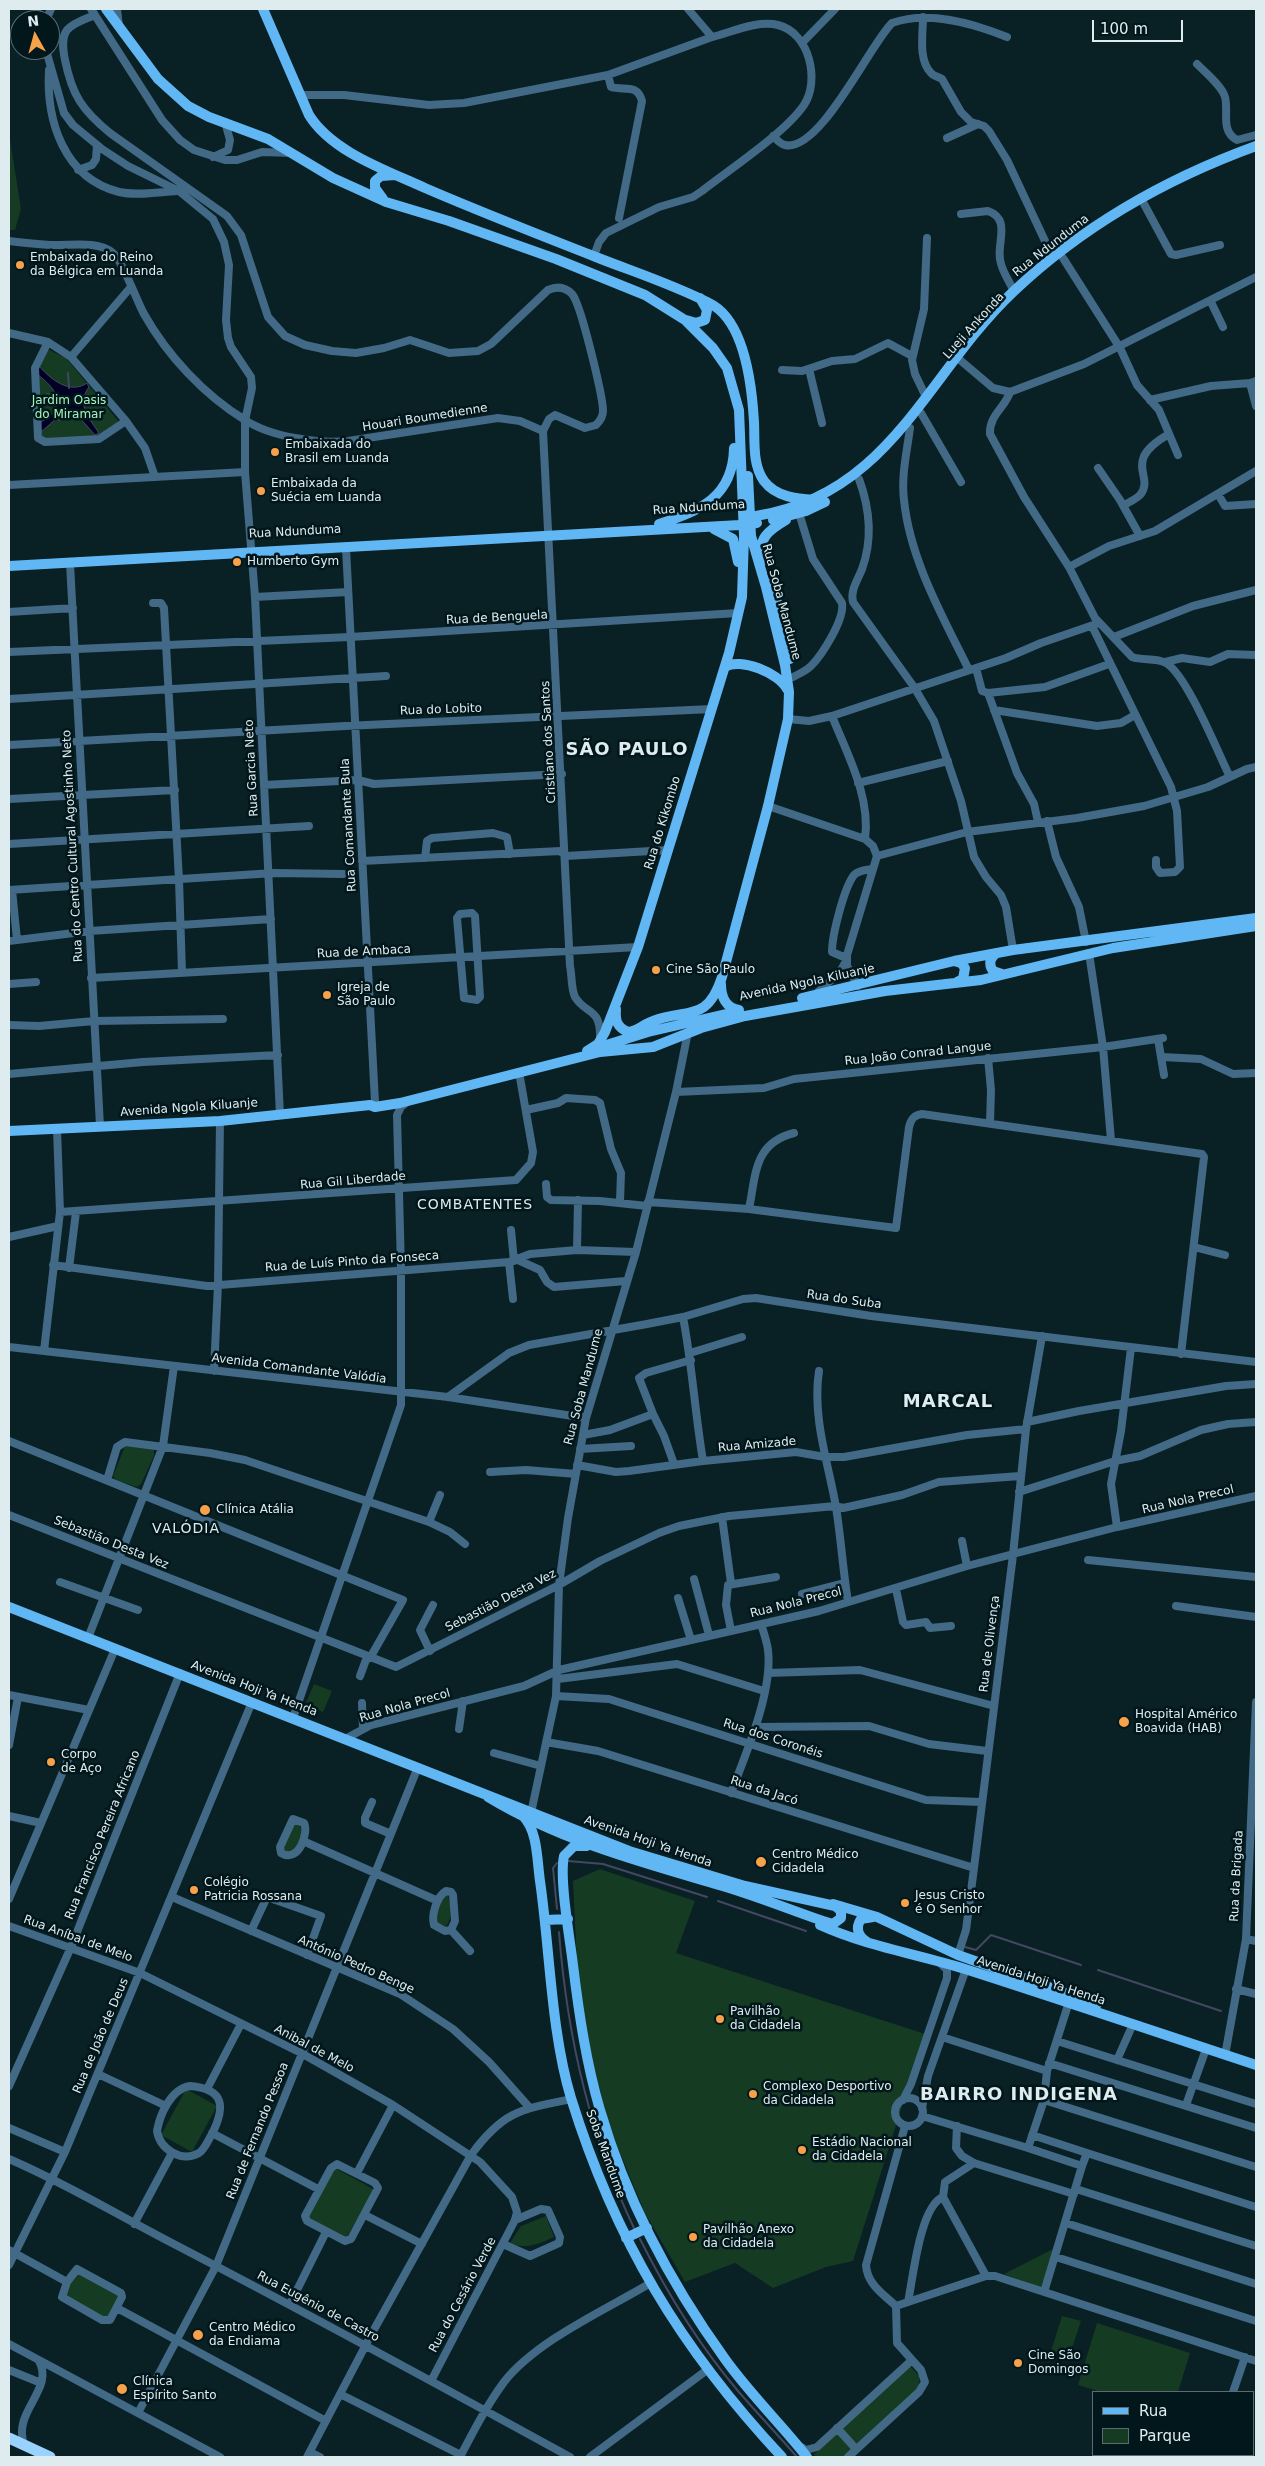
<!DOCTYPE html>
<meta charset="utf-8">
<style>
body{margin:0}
#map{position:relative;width:1265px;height:2466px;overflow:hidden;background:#092025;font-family:"DejaVu Sans",sans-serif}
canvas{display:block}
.frame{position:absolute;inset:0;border:10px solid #deecef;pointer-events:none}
.legend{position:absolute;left:1092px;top:2391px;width:162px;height:65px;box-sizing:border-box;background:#02171b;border:1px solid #5a6c70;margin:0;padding:6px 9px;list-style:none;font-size:15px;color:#deecef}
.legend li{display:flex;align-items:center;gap:10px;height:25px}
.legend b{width:25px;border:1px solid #5a6c70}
.north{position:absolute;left:10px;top:10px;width:50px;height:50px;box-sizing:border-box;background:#02171b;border:1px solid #5a6c70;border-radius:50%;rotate:353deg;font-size:14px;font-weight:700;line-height:20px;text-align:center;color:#deecef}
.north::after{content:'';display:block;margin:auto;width:18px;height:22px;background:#f7a149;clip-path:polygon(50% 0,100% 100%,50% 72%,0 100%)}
.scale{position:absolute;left:1092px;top:20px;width:91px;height:22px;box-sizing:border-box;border:2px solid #deecef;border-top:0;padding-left:6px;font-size:15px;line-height:18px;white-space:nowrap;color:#deecef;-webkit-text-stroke:4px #02171b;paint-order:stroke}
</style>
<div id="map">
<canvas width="1265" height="2466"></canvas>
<div class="frame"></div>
<ul class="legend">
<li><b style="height:6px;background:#61b7f3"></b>Rua</li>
<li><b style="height:14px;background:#153b22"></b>Parque</li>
</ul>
<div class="north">N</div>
<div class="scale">100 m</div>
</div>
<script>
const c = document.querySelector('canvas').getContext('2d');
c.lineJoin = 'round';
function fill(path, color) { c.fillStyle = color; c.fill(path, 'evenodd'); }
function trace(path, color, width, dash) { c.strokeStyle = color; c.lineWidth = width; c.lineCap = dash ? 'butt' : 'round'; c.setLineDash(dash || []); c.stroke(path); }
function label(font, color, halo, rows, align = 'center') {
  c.font = font + ' "DejaVu Sans",sans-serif'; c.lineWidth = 5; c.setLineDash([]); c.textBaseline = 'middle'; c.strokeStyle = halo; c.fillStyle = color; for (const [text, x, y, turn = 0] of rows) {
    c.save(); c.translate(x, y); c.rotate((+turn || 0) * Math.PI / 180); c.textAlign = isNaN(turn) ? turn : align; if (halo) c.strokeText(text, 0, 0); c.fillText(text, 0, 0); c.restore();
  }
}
const green = new Path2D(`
 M9 133 21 209 15 230H9Z
 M47 349 66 358 119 422 93 438 45 439 42 437 37 365Z
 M125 1446 154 1449V1456L141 1484 137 1487 116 1480 113 1476Z
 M314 1684 332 1691 323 1712 305 1705Z
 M294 1822 300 1825 302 1834 295 1851 288 1854 282 1847Z
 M600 1869 695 1901 676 1953 925 2034 853 2261 826 2267 773 2288 735 2263 685 2282 645 2213 610 2129 586 2035 578 1984 573 1881Z
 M444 1893H448C449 1904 454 1917 446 1926L437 1924 436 1908Z
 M186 2089 217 2106 192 2152 161 2135Z
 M335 2168 375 2190 346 2238 308 2217Z
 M546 2216 554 2237C538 2244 527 2250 510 2243L521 2226Z
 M1057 2247 1041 2288 1004 2274Z
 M77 2269 121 2294 107 2319 63 2296Z
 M1062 2316 1081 2321 1069 2357 1051 2351Z
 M1097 2323 1190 2353 1178 2392H1101L1078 2385Z
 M910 2366 920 2377 918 2390 857 2446 842 2429Z
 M837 2433 853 2450 845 2457H816L814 2454Z`);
const water = new Path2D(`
 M39 366C50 379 70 395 87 383L89 387C76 404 89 418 99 433L95 435 79 417 69 412 57 418 41 432V422C68 406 58 390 37 374Z`);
const stream = new Path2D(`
 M68 373 69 388
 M47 394 57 396
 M81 398 88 395
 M59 420 62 413
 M568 1861 603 1864 707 1897
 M718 1901 806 1931
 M557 1909 553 1868 557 1863
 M559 1932C567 2036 589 2134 634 2228
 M965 1947 976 1950 991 1935 1081 1965
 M1098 1970 1221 2011
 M640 2239C667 2293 699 2345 738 2391 757 2413 778 2435 797 2457`);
const minor = new Path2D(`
 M37 9 39 20
 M91 9 162 120 180 140 194 150 225 160H237L262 152 291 153
 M117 9 119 27
 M95 15C86 19 74 22 67 30 61 38 63 50 65 60 72 95 82 110 110 133L227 216 241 235 268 317 285 336 305 345 332 351 356 353 384 348 410 340 449 353 478 351 491 344 548 290C557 286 565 287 572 294 581 304 603 397 603 411 603 416 600 421 596 425L585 428 555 415 549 419 543 431 570 966C572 975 571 989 575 997 586 1015 601 1007 600 1038
 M923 17C923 34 918 60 931 73 934 77 938 76 942 79L961 112 971 122 984 126 989 131 1007 160 1053 258
 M46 20 51 9
 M802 43 835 9
 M46 50 64 113 73 125 102 149 128 166 179 191 213 219 224 242 229 265 226 320 228 338 231 347 251 377 252 388 245 421V472L255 597 280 1115
 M1197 64C1205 72 1222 86 1225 97 1229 112 1220 131 1237 140L1256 135
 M49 70C46 121 64 178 119 192 136 196 159 192 177 191
 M608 75 611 87C624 91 637 83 642 101L619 218
 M300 95H344L429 105 464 103 608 75 712 37
 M773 136C776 139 780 144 785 145 820 153 870 44 892 23 928 10 972 23 1007 37
 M947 138 978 124
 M213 157 228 150 230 140 225 122
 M78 170 92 165 96 159 97 145
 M1144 204 1171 254 1176 255 1220 245
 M961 214 988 211C1011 219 997 242 1000 259 1001 270 1009 281 1014 291
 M9 241C23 243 36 244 50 245 70 246 97 240 113 253 122 260 137 301 144 314 167 355 204 395 245 420 271 437 318 444 348 441L498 418 520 421 543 431
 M594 256 599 242 606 233 659 207 693 197 702 191C730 169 785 133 804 105 820 81 810 33 778 25 757 20 732 32 712 37L688 9
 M1063 258 1120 348 1137 385 1159 410 1178 455
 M1211 302 1223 327
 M9 333 48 342 71 357 126 421 145 448 155 477
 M48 342 35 368 38 438 45 442 99 439 126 421
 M71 357 130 288
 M960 360 993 388 1010 392 1084 364 1256 277
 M809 369 822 423
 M782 370 802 371 832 361 855 359 888 343 912 356
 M1256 381 1250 383 1256 406
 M1010 392C1005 408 989 415 990 434L1024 497 1069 567 1095 618 1132 657C1143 661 1155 657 1166 663 1187 675 1218 753 1230 777
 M926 397 915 374 912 360 924 309 927 238
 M1150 400 1211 386 1250 383
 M921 413 961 482
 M910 428C907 451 901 476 904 500 910 560 943 617 969 670
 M1098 468 1120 500 1140 536
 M859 479C870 509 873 539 862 569 858 580 850 590 853 602L914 687 934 721 961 801 974 857 986 877 1001 895 1006 907 1013 950
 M9 485 245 472
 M1218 494 1225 506 1256 504
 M1124 505C1128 503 1136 499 1140 495 1156 476 1120 462 1169 434
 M346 548 375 1102
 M70 563 100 1126
 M1069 567 1109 546 1155 531 1256 471
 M255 597 348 592
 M153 603H161L164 608 179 880 182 972
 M9 612 73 608
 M1092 626 1171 787 1177 811 1180 867 1175 872 1160 873 1156 867V860
 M1114 637 1193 606 1256 590
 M9 652 350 637 738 613
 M1165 662 1182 658 1210 662 1228 654 1256 655
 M976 668 982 691 988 693
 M793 677C799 674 806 671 811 666 822 655 845 619 842 603L813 559 799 513
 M9 699 386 676
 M994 710 1097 726 1121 723 1135 715
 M832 716C847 754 871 797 865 839
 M788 719 809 721 832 716 1006 658 1041 643 1099 623
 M9 745 345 726 712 709
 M858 783 948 761
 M264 785 358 780 374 784 562 774
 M9 799 175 790
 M768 806 865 839 873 846 877 856 847 955V966L858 986
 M1047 821 1056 857 1079 907 1086 942
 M1038 822 1034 804 1017 773 988 693 1045 687 1109 664
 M9 844 309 826
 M877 856 967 832 1077 818 1144 806 1208 787 1247 769 1256 767
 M425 858 427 841 432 838 493 833 507 837 510 854
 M362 861 560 851 566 856 668 850
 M9 890 274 873 343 874
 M12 890 17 940
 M472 913 475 916 480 997 477 1000 464 998 457 918 460 914Z
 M9 941 90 931 271 919
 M1089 953 1103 1047 1111 1140
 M846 958 832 952C832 935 844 888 854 875 859 870 866 870 872 869
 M91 978 638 947
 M9 984 36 982
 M818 992 840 972 846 961
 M9 1025 39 1026 94 1021 223 1019
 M1158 1039 1164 1075
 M1162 1057 1201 1059 1233 1074 1256 1073
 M988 1058 991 1090 990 1123
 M9 1074 143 1062 278 1055
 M676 1092 764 1088 794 1079 1103 1047 1163 1038
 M526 1110 558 1103 566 1098 595 1100 600 1103 611 1149 621 1173 620 1202
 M546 1184 547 1197 551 1200 600 1201 647 1206
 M648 1202 749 1209 896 1228 909 1127C911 1119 914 1115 922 1114L1202 1154 1204 1157 1181 1354
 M749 1209C756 1174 754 1143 794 1133
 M60 1212 516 1180 531 1163 533 1152 519 1072
 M511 1230 514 1261
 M9 1237 58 1226
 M1194 1247 1225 1255
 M577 1250 578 1200
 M518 1260 540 1270 547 1282 554 1287 626 1281
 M509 1262 513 1299
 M53 1265 207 1286 509 1262 530 1254 577 1250 636 1252
 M69 1268 76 1212
 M683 1317C692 1364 695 1413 703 1461
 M9 1347 448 1397 586 1418
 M44 1351 60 1212 57 1129
 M690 1353 742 1337
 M214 1371 218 1284 220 1121
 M819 1371C812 1417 828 1462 836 1507 841 1539 843 1570 848 1602
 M448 1397 509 1353 529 1345 647 1324 683 1317 743 1299 756 1298 871 1316 1256 1362
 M653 1414 639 1378 646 1373 691 1360
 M1027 1422 1079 1411 1226 1386 1256 1384
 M583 1435 610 1430 653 1414 664 1436 674 1464
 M9 1441 403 1600 370 1658
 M580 1449 631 1446
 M577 1465 616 1472 629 1471 703 1461 796 1452 825 1457H844L967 1435 1026 1429
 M490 1472 526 1470 576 1474
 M107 1480 117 1447 125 1442 210 1453 245 1460 429 1522 450 1532 465 1544
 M1019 1492 1115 1461 1140 1456 1201 1430 1228 1424 1256 1422
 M9 1515 396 1667 559 1585 600 1561 659 1533 679 1526 729 1516 835 1506 843 1508 902 1495 939 1482 1020 1476
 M722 1517 731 1583
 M429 1522 440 1495
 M1117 1527 1111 1484 1121 1431 1131 1348
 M962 1541 967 1566
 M1088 1560 1256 1577
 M694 1579 709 1635
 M60 1582 138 1610
 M896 1589 903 1622 906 1625 926 1622 930 1628 951 1626
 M802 1594 845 1583
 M678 1598 691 1640
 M1176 1606 1256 1617
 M731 1631 726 1605 728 1585 776 1577
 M88 1638 163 1446 174 1366
 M430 1651 420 1630 433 1605
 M768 1673 860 1670 994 1706
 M360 1676 367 1657
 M558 1679 677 1664 764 1691
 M9 1695 89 1710
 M556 1696 609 1699 926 1800 982 1802
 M362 1703 363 1728
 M293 1718 401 1405V1269L397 1115 401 1107 407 1102
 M756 1727 869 1726 929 1744 987 1751
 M459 1729 463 1701
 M345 1739 371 1725 524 1686 559 1670 819 1611 967 1566 1117 1527 1256 1496
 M546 1742 598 1751 974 1868
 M9 1745 18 1697
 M494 1753 541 1766
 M731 1793C746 1753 773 1692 768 1650 767 1642 764 1633 761 1624
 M372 1802 365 1818V1823L391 1834
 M531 1813 556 1696 559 1585 568 1518 586 1418 636 1252 676 1092 688 1032
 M9 1816 41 1823
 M293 1819 304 1823C309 1832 299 1864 281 1853L280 1847Z
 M303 1841 438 1901
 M172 1897 400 1994 453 2029 489 2062 529 2107
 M9 1899 115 1649
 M9 1926 140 1973 301 2053 393 2105 480 2162 512 2197 517 2212 515 2220 431 2381
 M451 1930 455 1921 453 1895 451 1892 446 1891C437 1896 431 1915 434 1925L445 1931 451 1930 470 1951
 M251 1931 267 1897 321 1916 307 1955
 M1246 1939 1256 1941
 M958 1955 966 1930 974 1868 1013 1555 1026 1429 1042 1336
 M1236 1989 1256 1994
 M942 2037 1047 2071
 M1057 2041 1256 2104
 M1226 2050 1246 1939 1256 1702
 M1117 2060 1133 2024
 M1049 2063 1256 2128
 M98 2074 166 2106
 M9 2086 71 1947 180 1673
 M190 2086C224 2089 226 2106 212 2134 208 2140 205 2149 199 2153 181 2163 160 2149 157 2131 160 2114 171 2089 190 2086Z
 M207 2089 241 2024
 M895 2112a14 14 0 1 1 28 0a14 14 0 1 1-28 0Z
 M903 2100 911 2084 947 1978V1970L939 1962
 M1044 2100 1256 2167
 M1186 2105 1206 2049
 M922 2108 928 2076 966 1969
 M922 2116 1028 2148
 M957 2126 956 2148 962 2156 974 2163
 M9 2128 65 2152
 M212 2133 318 2189
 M1032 2135 1087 2153 1082 2166 1028 2148 1044 2100 1047 2071 1069 2002
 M1087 2153 1256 2207
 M9 2159C65 2183 116 2214 170 2242 305 2312 437 2384 570 2457
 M337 2164 375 2183 378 2188 351 2239 345 2241 307 2221 305 2216 331 2168Z
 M357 2173 393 2105
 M1076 2189 1256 2246
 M943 2197 945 2182 974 2163 1074 2194
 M943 2197 986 2276
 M365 2215 422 2244
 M1066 2223 1256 2284
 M134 2224 172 2153
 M503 2244 530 2256 559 2243 560 2237 548 2210 541 2209 515 2220
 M9 2250 67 2282
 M1056 2257 1256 2321
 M9 2265 65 2152 252 1702
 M77 2269 121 2293 122 2297 110 2320H102L62 2297 67 2282Z
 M1044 2292 1082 2166
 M908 2302C913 2278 920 2206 943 2197
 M290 2304 326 2232
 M896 2306 986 2276H995L1256 2361
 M117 2308 326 2421
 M9 2344 220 2457
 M9 2370 41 2383
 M1233 2392 1245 2357
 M340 2394 461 2455
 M138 2413 216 2266 418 1767
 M837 2428 856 2449
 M24 2444C12 2412 55 2389 39 2361
 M801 2447 806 2450 817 2447 911 2361
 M310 2452 320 2457
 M1221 2455 1229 2457
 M307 2457 371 2335 471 2155C503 2111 521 2109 572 2099
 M460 2457C473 2432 487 2405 504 2382 536 2341 605 2310 649 2284
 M590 2457 707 2370
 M848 2457 919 2392 925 2382 921 2370 897 2343 896 2306C883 2294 867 2284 866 2265L905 2126
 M1211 2457 1212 2455`);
const major = new Path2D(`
 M106 9 158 79 188 106 209 117 268 139 333 178 386 202 449 221 556 259 645 295 685 320 713 348 727 368 739 410 744 536 742 597 729 653 638 947 605 1032 598 1044 587 1051
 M263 9 309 115C332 152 386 170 425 188 483 213 542 236 601 259 637 273 674 285 709 303 745 320 752 387 754 422 755 441 752 464 764 481 776 497 797 499 815 500
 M383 199 375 188V181L381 176 395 175
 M686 320 696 323 705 320 707 310 700 298
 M756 516C891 495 926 374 1014 291 1083 226 1168 178 1256 146
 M773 520 806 511 825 502
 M659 524C700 511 733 497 734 448
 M714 529 733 539 738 562
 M763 561C756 539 769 530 786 520
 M9 566 740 525
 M771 584 783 621 790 659
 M725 667C740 657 779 673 787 689
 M997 953C990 957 988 964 993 971L1002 974
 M954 961 961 963 965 968 963 979 957 982
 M721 984C721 997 726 1008 739 1010
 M802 998 954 961 1013 950 1256 918
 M616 1009C615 1021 617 1027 628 1032 639 1031 643 1024 653 1021 688 1008 707 1023 722 977L768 806 788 719 789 692 785 665 766 587 751 536 748 476
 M600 1047 648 1032 739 1011
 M9 1131 220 1121 370 1105 375 1107 400 1103 600 1052 653 1047 701 1028 745 1016 885 991 981 980 1113 948 1256 926
 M9 1607 629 1851 745 1886 835 1906 841 1911V1918L833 1924 823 1921C788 1909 754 1895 719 1885 640 1862 559 1840 488 1797
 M523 1816C538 1831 537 1861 540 1881 550 1950 551 2032 571 2098 615 2240 681 2349 782 2457
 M587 1846H574L564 1856C559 1879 570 1939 573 1965 579 2014 586 2062 600 2110 626 2199 671 2284 725 2359 750 2394 781 2424 807 2457
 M833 1904 877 1917 958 1955 1097 2004
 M546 1920 568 1919
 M820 1925C866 1946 917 1954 965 1969 1062 2000 1159 2033 1256 2065
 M867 1942C858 1936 855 1928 861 1919L873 1917
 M626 2238 647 2228`);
const highway = new Path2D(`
 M9 2438 50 2457`);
const majorBridge = new Path2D(`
 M740 525 757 523`);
const markers = [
 [20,265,5,"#f7a149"],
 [275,452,5,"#f7a149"],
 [261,491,5,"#f7a149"],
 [237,562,5,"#f7a149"],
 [656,970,5,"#f7a149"],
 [327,995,5,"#f7a149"],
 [205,1510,6,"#f7a149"],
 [1124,1722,6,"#f7a149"],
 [51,1762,5,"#f7a149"],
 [761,1862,6,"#f7a149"],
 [194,1890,5,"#f7a149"],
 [905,1903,5,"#f7a149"],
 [720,2019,5,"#f7a149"],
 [753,2094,5,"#f7a149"],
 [802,2150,5,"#f7a149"],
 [693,2237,5,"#f7a149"],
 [198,2335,6,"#f7a149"],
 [1018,2363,5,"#f7a149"],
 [122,2389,6,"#f7a149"]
];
const streetNames = [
 ["Rua Ndunduma",1051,246,-38],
 ["Lueji Ankonda",974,326,-48],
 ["Houari Boumedienne",425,418,-9],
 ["Rua Ndunduma",699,508,-4],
 ["Rua Ndunduma",295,532,-3],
 ["Rua Soba Mandume",781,602,75],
 ["Rua de Benguela",497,618,-3],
 ["Rua do Lobito",441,710,-2],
 ["Cristiano dos Santos",549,742,-93],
 ["Rua Garcia Neto",252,768,-93],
 ["Rua do Kikombo",663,823,-73],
 ["Rua Comandante Bula",349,825,-93],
 ["Rua do Centro Cultural Agostinho Neto",73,846,-93],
 ["Rua de Ambaca",364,952,-3],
 ["Avenida Ngola Kiluanje",807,983,-12],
 ["Rua João Conrad Langue",918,1054,-6],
 ["Avenida Ngola Kiluanje",189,1108,-4],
 ["Rua Gil Liberdade",353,1181,-5],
 ["Rua de Luís Pinto da Fonseca",352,1262,-4],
 ["Rua do Suba",844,1300,8],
 ["Avenida Comandante Valódia",299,1369,7],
 ["Rua Soba Mandume",584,1387,-75],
 ["Rua Amizade",757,1445,-5],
 ["Rua Nola Precol",1188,1500,-13],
 ["Sebastião Desta Vez",111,1543,22],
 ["Sebastião Desta Vez",501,1601,-27],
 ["Rua Nola Precol",796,1603,-14],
 ["Rua de Olivença",990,1644,-83],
 ["Avenida Hoji Ya Henda",254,1689,21],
 ["Rua Nola Precol",405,1706,-16],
 ["Rua dos Coronéis",773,1739,18],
 ["Rua da Jacó",764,1791,18],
 ["Rua Francisco Pereira Africano",103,1835,-68],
 ["Avenida Hoji Ya Henda",648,1842,19],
 ["Rua da Brigada",1237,1876,-87],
 ["Rua Aníbal de Melo",78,1939,20],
 ["António Pedro Benge",356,1965,24],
 ["Avenida Hoji Ya Henda",1041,1981,18],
 ["Rua de João de Deus",101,2036,-67],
 ["Anibal de Melo",314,2049,28],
 ["Rua de Fernando Pessoa",258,2131,-68],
 ["Soba Mandume",605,2154,70],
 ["Rua do Cesário Verde",463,2295,-62],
 ["Rua Eugênio de Castro",318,2307,28]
];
const poiNames = [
 ["Embaixada do Reino",30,258],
 ["da Bélgica em Luanda",30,272],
 ["Embaixada do",285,445],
 ["Brasil em Luanda",285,459],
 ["Embaixada da",271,484],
 ["Suécia em Luanda",271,498],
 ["Humberto Gym",247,562],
 ["Cine São Paulo",666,970],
 ["Igreja de",337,988],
 ["São Paulo",337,1002],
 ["Clínica Atália",216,1510],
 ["Hospital Américo",1135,1715],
 ["Boavida (HAB)",1135,1729],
 ["Corpo",61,1755],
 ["de Aço",61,1769],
 ["Centro Médico",772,1855],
 ["Cidadela",772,1869],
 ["Colégio",204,1883],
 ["Patricia Rossana",204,1897],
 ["Jesus Cristo",915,1896],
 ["é O Senhor",915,1910],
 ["Pavilhão",730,2012],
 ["da Cidadela",730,2026],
 ["Complexo Desportivo",763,2087],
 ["da Cidadela",763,2101],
 ["Estádio Nacional",812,2143],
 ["da Cidadela",812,2157],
 ["Pavilhão Anexo",703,2230],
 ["da Cidadela",703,2244],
 ["Centro Médico",209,2328],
 ["da Endiama",209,2342],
 ["Cine São",1028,2356],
 ["Domingos",1028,2370],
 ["Clínica",133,2382],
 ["Espírito Santo",133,2396]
];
const parkNames = [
 ["Jardim Oasis",69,401],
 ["do Miramar",69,415]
];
const neighbourhoodNames = [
 ["COMBATENTES",475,1205],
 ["VALÓDIA",186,1529]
];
const districtNames = [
 ["SÃO PAULO",627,750],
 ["MARCAL",948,1402],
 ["BAIRRO INDIGENA",1019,2095]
];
fill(green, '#153b22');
fill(water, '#020026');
trace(water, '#444762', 1);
trace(stream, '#444762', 2);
trace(minor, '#426986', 8);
trace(major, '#61b7f3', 10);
trace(highway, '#99d2fe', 11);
trace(majorBridge, '#61b7f3', 10);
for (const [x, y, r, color] of markers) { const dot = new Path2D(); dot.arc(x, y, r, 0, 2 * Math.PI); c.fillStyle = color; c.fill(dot); trace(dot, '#02171b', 2); }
label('12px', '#deecef', '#02171b', streetNames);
label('12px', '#deecef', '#02171b', poiNames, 'left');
label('12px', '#a5f5bb', '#02171b', parkNames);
c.letterSpacing = '1px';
label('14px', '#deecef', '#02171b', neighbourhoodNames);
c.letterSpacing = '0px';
c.letterSpacing = '1px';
label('bold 18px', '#deecef', '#02171b', districtNames);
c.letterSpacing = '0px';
</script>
